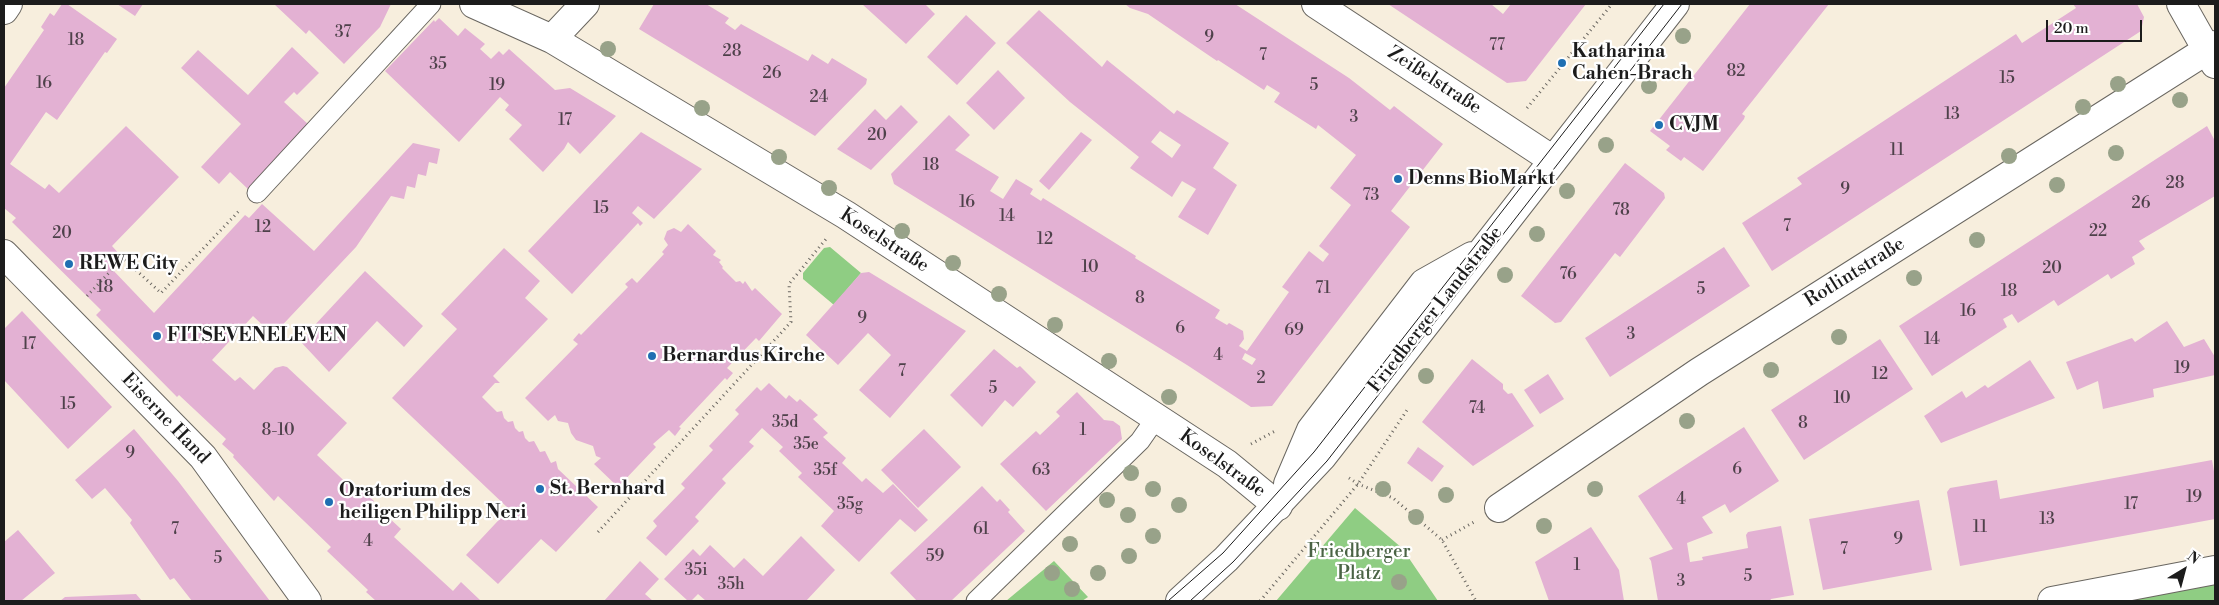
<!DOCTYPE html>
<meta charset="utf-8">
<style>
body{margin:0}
#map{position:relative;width:2219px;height:605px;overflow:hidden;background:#f7eedd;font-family:"Libre Bodoni",serif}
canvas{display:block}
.frame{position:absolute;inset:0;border:5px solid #1c1c1c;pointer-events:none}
.north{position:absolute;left:2159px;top:545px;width:50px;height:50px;-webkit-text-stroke:4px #fff;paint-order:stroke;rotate:37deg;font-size:14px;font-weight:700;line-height:20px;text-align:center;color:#1c1c1c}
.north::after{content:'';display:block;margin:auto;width:18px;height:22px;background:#1c1c1c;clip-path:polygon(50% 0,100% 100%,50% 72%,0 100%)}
.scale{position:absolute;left:2046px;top:20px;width:96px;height:22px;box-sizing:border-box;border:2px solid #1c1c1c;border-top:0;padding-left:6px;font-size:15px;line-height:18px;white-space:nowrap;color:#1c1c1c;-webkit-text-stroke:4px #fff;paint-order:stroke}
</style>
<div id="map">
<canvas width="2219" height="605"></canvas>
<div class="frame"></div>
<div class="north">N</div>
<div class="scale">20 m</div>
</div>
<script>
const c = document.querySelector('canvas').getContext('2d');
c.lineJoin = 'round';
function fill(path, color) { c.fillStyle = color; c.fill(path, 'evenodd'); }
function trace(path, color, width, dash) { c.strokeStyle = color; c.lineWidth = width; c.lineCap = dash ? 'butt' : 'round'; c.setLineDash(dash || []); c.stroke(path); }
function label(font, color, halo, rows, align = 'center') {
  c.font = font + ' "Libre Bodoni",serif'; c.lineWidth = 4.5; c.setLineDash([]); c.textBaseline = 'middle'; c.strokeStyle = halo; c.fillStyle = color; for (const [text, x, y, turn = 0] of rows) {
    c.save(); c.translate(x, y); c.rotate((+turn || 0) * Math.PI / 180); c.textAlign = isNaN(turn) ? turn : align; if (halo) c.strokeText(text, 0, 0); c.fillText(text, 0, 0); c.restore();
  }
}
const green = new Path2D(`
 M830 247 861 273 834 305 803 279V273L824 248Z
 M1355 508 1402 548 1438 601H1276Z
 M1054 561 1088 597 1082 601H1006Z
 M2215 583V601H2119Z`);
const building = new Path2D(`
 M62 4H67L117 39 107 53 105 52 57 120 46 112 10 164 45 189 49 184 59 193 126 126 179 177 112 246 121 256 110 267 154 313 245 215 249 218 262 204 314 251 413 143 440 149 437 164 429 162 426 176 418 174 415 188 407 186 404 199 391 196 356 247 273 335 253 316 212 360 235 381 240 377 254 390 275 368 283 366 287 367 347 423 317 455 358 494 362 490 374 501 373 503 401 529 394 537 453 591 461 582 480 600 479 601H376L366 592 368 590 327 551 331 547 278 496 274 501 233 457 234 455 222 444 226 439 179 395 177 397 96 315 101 310 12 222 16 218 4 208V88L44 30 41 27 50 13 54 16Z
 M117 4H143L135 16Z
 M274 4H391L380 27 344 64 309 30 306 34Z
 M654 4H706L729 18 725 23 735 30 741 24 808 61 812 54 828 64 832 58 867 79 866 84 815 136 639 29Z
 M862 4H925L935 14 906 44Z
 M1125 4H1235L1349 78 1390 110 1394 106 1443 144 1391 211 1410 227 1272 406 1251 407 1187 365 894 184 891 174 949 115 970 135 955 150 999 177 990 191 1003 199 1016 179 1033 189 1030 194 1041 201 1043 198 1136 256 1135 258 1220 310 1215 318 1227 325 1229 323 1243 331 1244 339 1239 346 1247 351 1289 292 1282 287 1309 251 1323 262 1329 254 1319 246 1351 205 1330 188 1356 155 1318 125 1316 129 1274 102 1280 93 1267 85 1264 90 1218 60 1217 61 1148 14 1130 8ZM1245 353 1256 359 1252 365 1242 359Z
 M1388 4H1491L1503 14 1511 4H1586L1526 81 1507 83Z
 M1750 4H1829L1742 114 1745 116 1744 119 1703 171 1684 157 1681 161 1666 150 1670 146 1650 131Z
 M2073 4H2137L2144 17 2141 31 1772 271 1742 223 1802 184 1797 178 2016 34 2022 43 2076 8Z
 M1039 10 1102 67 1107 60 1174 114 1177 110 1229 143 1213 168 1237 185 1208 235 1178 217 1196 189 1182 181 1172 197 1130 168 1139 157 1070 102 1006 43ZM1160 131 1181 145 1172 158 1151 142Z
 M966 15 996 43 957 85 927 57Z
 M439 18 458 36 465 28 485 44 480 49 491 59 499 51 503 55 509 49 555 90 570 88 616 116 580 154 568 142 564 149 543 172 509 139 522 125 505 110 509 105 500 97 459 142 385 71 434 20 435 22Z
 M292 47 319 73 297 95 294 92 284 102 309 125 249 190 230 172 219 184 201 167 241 124 181 68 198 50 248 95Z
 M998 70 1025 98 994 130 966 103Z
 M901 105 918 122 871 170 837 149 875 109 886 120Z
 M2207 126 2215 141V196L2139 241 2145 249 2132 257 2135 264 2111 279 2108 274 2058 306 2054 300 2018 323 2012 314 2003 319 2007 327 1932 376 1899 326Z
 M641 132 702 169 654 219 638 206 632 213 643 223 640 226 638 223 572 294 528 251Z
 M1081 132 1092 140 1049 190 1039 181Z
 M1625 163 1664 193 1665 198 1620 257 1615 253 1561 322 1555 323 1521 296Z
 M688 224 716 251 713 255 721 260 719 262 723 267 722 268 736 282 740 281 743 284 745 281 752 291 755 288 782 314 759 341 756 338 727 368 733 373 727 380 725 378 679 427 681 428 675 436 669 430 653 444 656 447 618 487 594 464 601 458 596 456 593 446 576 440 571 433 568 423 558 421 555 415 548 421 525 398 578 344 573 340 579 333 581 335 628 287 625 284 632 278 637 283 664 254 662 252 668 245 664 239 667 231 674 228 681 232Z
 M1724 247 1750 286 1610 377 1585 338Z
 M504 248 540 281 525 298 548 319 493 376 500 383H495L482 397 497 412 502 411 504 418 508 422 513 421 515 428 519 432 523 431 525 438 529 442 534 441 540 452 545 451 551 463 556 461 558 469 598 507 556 552 541 539 498 584 466 555 509 509 392 398 457 329 441 314Z
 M365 271 423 326 404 347 377 321 329 372 300 341Z
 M869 272 966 331 890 418 859 390 891 355 868 333 838 365 806 335 861 273Z
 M22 311 112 407 68 449 4 380V329Z
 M2167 321 2184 347 2204 339 2215 357V375L2153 389 2154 397 2103 409 2098 381 2077 390 2066 362 2132 338 2135 342Z
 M1880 339 1913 389 1804 460 1771 410Z
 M994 349 1017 368 1020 366 1036 382 1013 407 1005 400 982 427 950 395Z
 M1472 359 1503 384V389L1508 394 1512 393 1534 426 1473 466 1422 422Z
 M2030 360 2055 398 1941 443 1924 416 1962 391 1966 398 1985 385 1988 388Z
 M1548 374 1564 399 1540 414 1524 390Z
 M769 383 786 399 789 395 797 402 800 399 818 415 813 419 828 433 823 437 846 458 842 463 862 482 866 478 883 493 893 484 928 520 915 532 900 519 859 562 821 526 834 511 798 477 802 473 779 451 783 447 762 428 749 442 754 446 722 479 726 483 695 517 699 521 666 556 646 538 657 526 653 521 685 488 681 484 713 450 709 446 739 414 735 410 757 387 761 391Z
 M1077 392 1104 420 1113 421 1120 426 1122 439 1046 511 1000 464 1036 431 1040 435 1060 416 1056 412Z
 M1744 427 1779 481 1730 513 1725 504 1702 517 1713 533 1687 543 1690 562 1703 560 1702 557 1748 548 1746 535 1748 532 1781 526 1794 595 1771 599 1770 601H1658L1651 561 1649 558 1673 549 1638 496Z
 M134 429 178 481 270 601H192L174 578 170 580 130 523 132 520 105 488 92 499 75 480Z
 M924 429 961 467 918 508 881 470Z
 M1418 447 1444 466 1432 482 1407 463Z
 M2212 460 2215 477V519L1960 566 1947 492 1950 488 1997 480 2000 499Z
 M982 486 997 502 1000 499 1010 510 1008 512 1025 531 951 601H917L890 573Z
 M1919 500 1932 570 1823 590 1809 519Z
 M1591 527 1619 570 1624 601H1549L1535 562Z
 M18 530 55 573 21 601H4V542Z
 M801 536 835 570 806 601H706L698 594 691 601H688L664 579 693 549 700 556 710 545 734 568 744 558 763 576Z
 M640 561 659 579 645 594 653 601H604Z
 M136 594 142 601H60L65 597Z`);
const path = new Path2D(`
 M1527 108 1612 4
 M87 296 123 258 161 293 239 211
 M1251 444 1277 430
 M1349 478 1358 484 1393 498 1442 540 1476 601
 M598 532 791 322 789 284 826 239
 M1442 540 1474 522
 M1260 601 1358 484 1407 410`);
const lane = new Path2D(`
 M257 193 431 4
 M976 601 1140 441 1156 418`);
const street = new Path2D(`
 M474 4 552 39 846 215 1227 464 1278 506
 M1316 4 1553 160
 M2181 4 2215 64
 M4 10 8 4
 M552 39 585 4
 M4 254 203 457 307 601
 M1499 508 1699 372 2215 45
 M2052 601 2215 570`);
const primary = new Path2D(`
 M1288 484 1311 430 1424 283 1472 256
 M1180 601 1226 559 1322 457 1675 4`);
const tram = new Path2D(`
 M1168 601 1223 553 1314 452 1664 4
 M1190 601 1233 562 1327 461 1682 4`);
const trees = [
 [1683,36],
 [608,49],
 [2118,84],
 [1649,86],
 [2180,100],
 [2083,107],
 [702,108],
 [1606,145],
 [2116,153],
 [2009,156],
 [779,157],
 [2057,185],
 [829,188],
 [1567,191],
 [902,231],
 [1537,234],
 [1977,240],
 [953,263],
 [1505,275],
 [1914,278],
 [999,294],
 [1055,325],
 [1839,337],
 [1109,361],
 [1771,370],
 [1426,376],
 [1169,397],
 [1687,421],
 [1131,473],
 [1153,489],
 [1383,489],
 [1595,489],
 [1446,495],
 [1107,500],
 [1179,505],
 [1128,515],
 [1416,517],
 [1544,526],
 [1153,536],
 [1070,544],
 [1129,556],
 [1052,573],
 [1098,573],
 [1399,582],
 [1072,589]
];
const markers = [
 [1562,63,5,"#1f6fb2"],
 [1659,125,5,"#1f6fb2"],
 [1398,179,5,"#1f6fb2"],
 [69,264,5,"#1f6fb2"],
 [157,336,5,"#1f6fb2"],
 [652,356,5,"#1f6fb2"],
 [540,489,5,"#1f6fb2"],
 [329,502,5,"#1f6fb2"]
];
const numberNames = [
 ["37",343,33],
 ["9",1209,38],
 ["18",76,41],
 ["77",1497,46],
 ["28",732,52],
 ["7",1263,56],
 ["35",438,65],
 ["82",1736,72],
 ["26",772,74],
 ["15",2007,79],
 ["16",44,84],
 ["19",497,86],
 ["5",1314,86],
 ["24",819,98],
 ["13",1952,115],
 ["3",1354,118],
 ["17",565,121],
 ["20",877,136],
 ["11",1897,151],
 ["18",931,166],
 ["28",2175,184],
 ["9",1845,190],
 ["73",1371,196],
 ["16",967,203],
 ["26",2141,204],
 ["15",601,209],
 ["78",1621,211],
 ["14",1007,217],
 ["7",1787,227],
 ["12",263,228],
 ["22",2098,232],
 ["20",62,234],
 ["12",1045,240],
 ["10",1090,268],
 ["20",2052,269],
 ["76",1568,275],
 ["18",105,288],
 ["71",1323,289],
 ["5",1701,290],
 ["18",2009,292],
 ["8",1140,299],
 ["16",1968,312],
 ["9",862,319],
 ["6",1180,329],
 ["69",1294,331],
 ["3",1631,335],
 ["14",1932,340],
 ["17",29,345],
 ["4",1218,356],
 ["19",2182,369],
 ["7",902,372],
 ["12",1880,375],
 ["2",1261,379],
 ["5",993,389],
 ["10",1842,399],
 ["15",68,405],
 ["74",1477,409],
 ["35d",785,423],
 ["8",1803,424],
 ["8-10",278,431],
 ["1",1083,431],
 ["35e",806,445],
 ["9",130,454],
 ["6",1737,470],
 ["35f",825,471],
 ["63",1041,471],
 ["19",2194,498],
 ["4",1681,500],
 ["35g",850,505],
 ["17",2131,505],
 ["13",2047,520],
 ["11",1980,528],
 ["7",175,530],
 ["61",981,530],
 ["9",1898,540],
 ["4",368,542],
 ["7",1844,550],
 ["59",935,557],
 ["5",218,559],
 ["1",1577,566],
 ["35i",696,571],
 ["5",1748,577],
 ["3",1681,582],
 ["35h",731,585]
];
const poiNames = [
 ["Katharina",1572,52],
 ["Cahen-Brach",1572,74],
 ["CVJM",1669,125],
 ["Denns BioMarkt",1408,179],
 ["REWE City",79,264],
 ["FITSEVENELEVEN",167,336],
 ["Bernardus Kirche",662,356],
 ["St. Bernhard",550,489],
 ["Oratorium des",339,491],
 ["heiligen Philipp Neri",339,513]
];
const streetNames = [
 ["Zeißelstraße",1434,81,33],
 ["Koselstraße",884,241,33],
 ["Rotlintstraße",1855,273,-32],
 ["Friedberger Landstraße",1436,310,-52],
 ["Eiserne Hand",165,419,46],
 ["Koselstraße",1222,464,36]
];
const parkNames = [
 ["Friedberger",1359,552],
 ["Platz",1359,574]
];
fill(green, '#8fcd83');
fill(building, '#e3b1d3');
trace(lane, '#696660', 21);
trace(street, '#696660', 30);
trace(primary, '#696660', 30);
trace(path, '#696660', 3, [1, 4]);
trace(lane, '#fff', 19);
trace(street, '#fff', 28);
trace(primary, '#fff', 28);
trace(tram, '#1c1c1c', 1);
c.fillStyle = '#98a289';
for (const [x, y] of trees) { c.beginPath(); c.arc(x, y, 8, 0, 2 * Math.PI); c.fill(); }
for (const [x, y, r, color] of markers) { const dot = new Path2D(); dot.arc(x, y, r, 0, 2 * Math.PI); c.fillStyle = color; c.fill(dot); trace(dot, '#fff', 2); }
label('16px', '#4e414a', null, numberNames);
label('bold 19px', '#1c1c1c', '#fff', poiNames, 'left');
label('19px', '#1c1c1c', '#fff', streetNames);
label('19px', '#4a6345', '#fff', parkNames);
</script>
